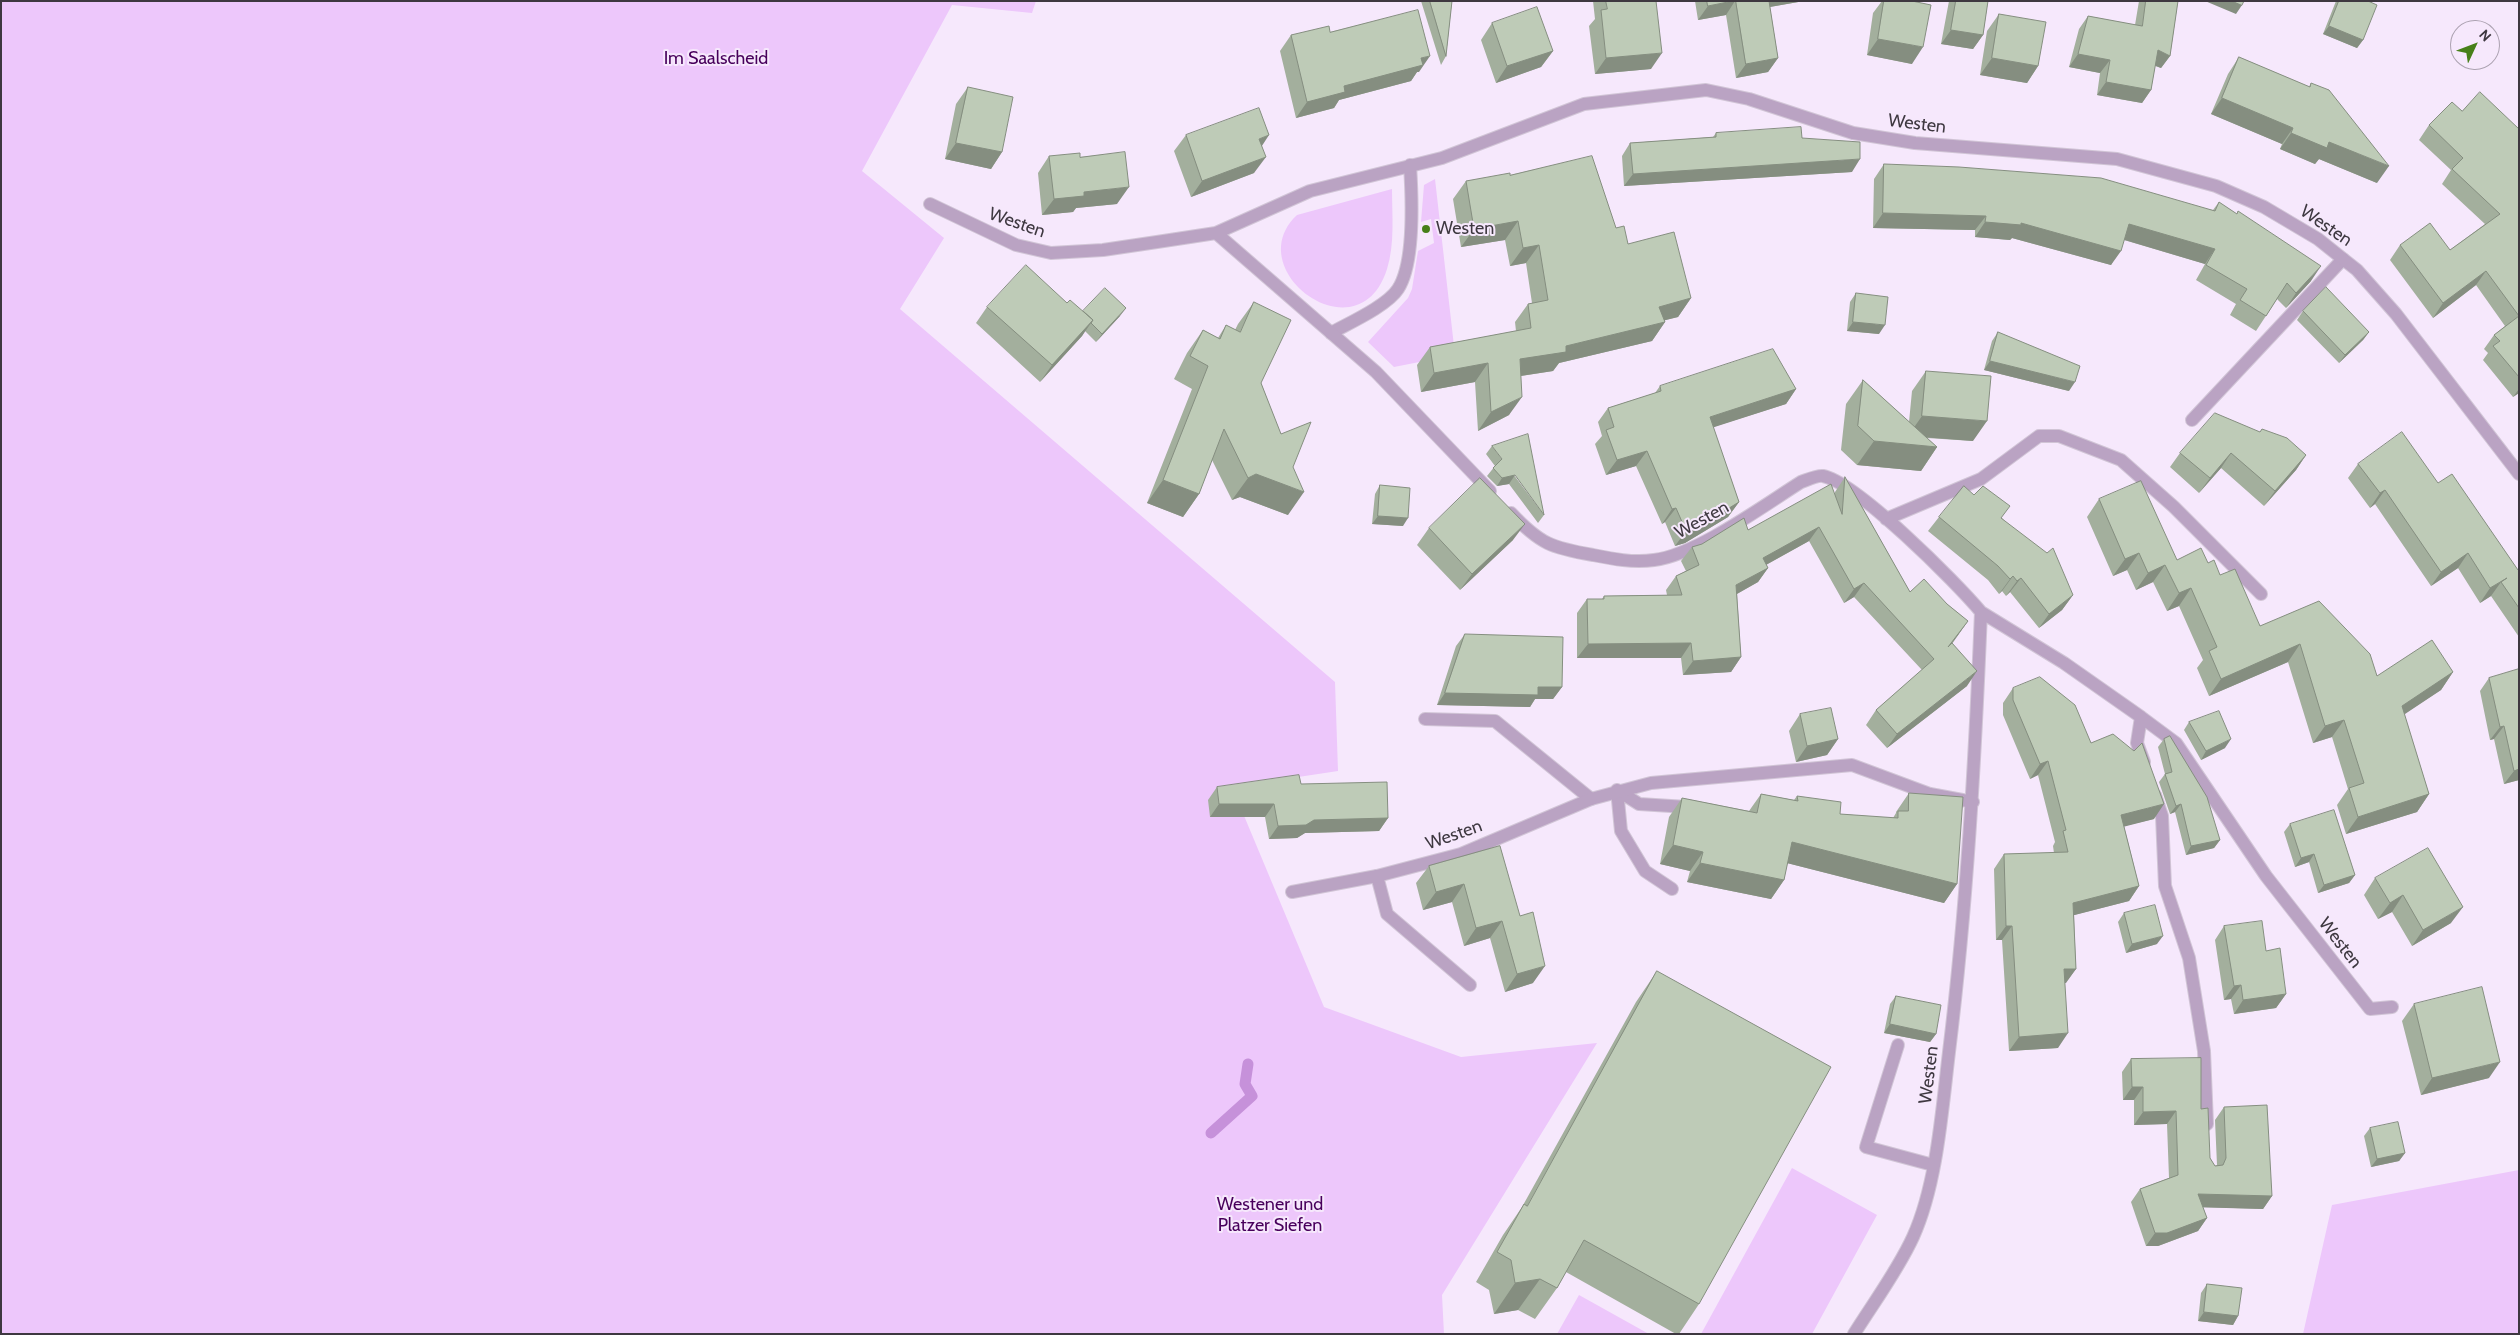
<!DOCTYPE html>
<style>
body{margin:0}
#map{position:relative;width:2520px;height:1335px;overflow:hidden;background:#f6e8fc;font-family:Cabin,sans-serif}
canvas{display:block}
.frame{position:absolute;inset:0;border:2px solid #3e3840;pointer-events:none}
.north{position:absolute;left:2450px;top:20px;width:50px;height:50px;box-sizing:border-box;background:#f6e8fc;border:1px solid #aca2b1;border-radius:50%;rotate:47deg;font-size:14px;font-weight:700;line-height:20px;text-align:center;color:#3e3840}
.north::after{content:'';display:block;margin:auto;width:18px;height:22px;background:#478019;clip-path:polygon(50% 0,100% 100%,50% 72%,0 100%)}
</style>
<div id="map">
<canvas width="2520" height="1335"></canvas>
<div class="frame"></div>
<div class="north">N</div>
</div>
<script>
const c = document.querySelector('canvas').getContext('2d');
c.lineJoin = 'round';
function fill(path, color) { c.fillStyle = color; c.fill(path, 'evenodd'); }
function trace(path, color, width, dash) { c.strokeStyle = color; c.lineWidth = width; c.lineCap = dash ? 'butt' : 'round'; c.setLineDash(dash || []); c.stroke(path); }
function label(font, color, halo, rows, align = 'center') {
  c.font = font + ' Cabin,sans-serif'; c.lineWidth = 4; c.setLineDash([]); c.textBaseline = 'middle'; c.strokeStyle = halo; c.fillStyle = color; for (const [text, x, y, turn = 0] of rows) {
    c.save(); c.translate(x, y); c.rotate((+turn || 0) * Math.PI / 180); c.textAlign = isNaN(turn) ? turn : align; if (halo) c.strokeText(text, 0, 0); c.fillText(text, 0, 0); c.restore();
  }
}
const green = new Path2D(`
 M1 1H1036L1032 13 952 5 862 171 944 238 900 309 1335 682 1338 771 1232 787 1324 1007 1461 1057 1597 1043 1442 1295 1444 1334H1Z
 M1435 179 1455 355 1394 367 1368 342 1408 298 1412 289 1418 251 1434 243 1431 219 1421 222 1424 185Z
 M1392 189C1392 215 1395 244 1387 269 1359 359 1238 270 1297 215Z
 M1792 1168 1877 1215 1812 1334H1701Z
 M2519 1170V1334H2303L2332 1205Z
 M1579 1295 1649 1334H1557Z`);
const stream = new Path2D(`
 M1211 1133 1252 1096 1245 1084 1248 1064`);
const service = new Path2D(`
 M1331 333C1349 323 1387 306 1398 289 1415 263 1412 196 1410 165
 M2192 420 2343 259
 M1425 719 1495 721 1591 799
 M1617 790 1621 831 1645 871 1672 889
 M1617 790 1639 804 1687 807
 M1377 876 1387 914 1470 985
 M1898 1045 1866 1147 1933 1165`);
const minor = new Path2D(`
 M930 204 1016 245 1051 253 1103 250 1157 242 1216 233 1310 191 1442 158 1584 104 1706 90 1749 99 1853 133 1915 143 2117 159 2216 186 2264 207 2318 239 2343 259 2357 270 2396 314 2519 474
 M1216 233 1376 372 1490 491
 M1511 513C1540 544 1552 548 1593 555 1613 559 1633 563 1654 560 1696 555 1763 506 1801 482 1807 480 1817 475 1823 476 1856 482 1957 583 1981 612 1975 759 1967 906 1949 1052 1942 1110 1937 1184 1913 1237 1898 1270 1874 1302 1854 1334
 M1886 519 1981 479 2039 436H2059L2121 460 2174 507 2261 594
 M1981 612 2064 663 2141 717 2137 743 2144 762
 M2141 717 2176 743 2266 876 2370 1009 2392 1007
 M2155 795 2162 816 2165 886 2189 958 2204 1051 2207 1124
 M1292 892 1377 876 1461 854 1591 799 1651 783 1852 765 1930 794 1973 802`);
const wall = new Path2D(`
 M1421 1H1452L1446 56 1441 65Z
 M1593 1H1656L1651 69 1595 74 1589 26 1595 19Z
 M1695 1H1804L1770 7 1778 58 1768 72 1736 78 1726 15 1698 20Z
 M1882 1H1912V64L1867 55 1873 13Z
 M1949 1H1988L1983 35 1973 49 1941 44Z
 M2139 1H2178L2170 56 2161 68 2155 66 2151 90 2142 103 2097 95 2100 73 2069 67 2079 29 2088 16 2135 25Z
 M2336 1H2368L2363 40 2357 48 2323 34Z
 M1999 14 2038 66 2027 83 1980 75 1987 31Z
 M1492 23 1553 51 1541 67 1496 83 1481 40Z
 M1330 32 1419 72H1417L1411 81 1339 100 1334 108 1296 118 1280 51 1291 35Z
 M2239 57 2309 87 2311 83 2377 183 2319 159 2315 164 2280 149 2282 144 2211 114 2228 74Z
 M968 87 1002 152 991 169 945 159 956 104Z
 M2462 111 2519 129V393L2513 397 2483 360 2488 353 2484 349 2494 335 2505 326 2476 285 2433 318 2390 260 2400 245 2450 250 2485 224 2442 184 2451 170 2419 140 2429 125Z
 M1716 133 1802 138 1852 172 1624 186 1622 156 1630 143 1713 137Z
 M1186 135 1262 146 1254 173 1191 197 1174 151Z
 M1049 156 1080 157 1117 204 1076 208 1073 212 1042 215 1038 173Z
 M1884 164 2213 210 2219 202 2311 281 2286 308 2277 299 2256 331 2230 315 2236 304 2196 280 2205 264 2124 240 2111 265 2012 238 2010 240 1975 237V230L1873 228 1874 179Z
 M1510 175 1616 228 1628 244 1691 298 1678 317 1665 320V322L1652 341 1559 363 1553 371 1521 376 1509 415 1478 431 1475 382 1421 392 1417 365 1430 347 1516 331 1515 322 1528 304 1532 303 1526 263 1510 266 1505 240 1461 247 1453 199 1466 181Z
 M1856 293 1879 334 1847 331 1850 302Z
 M1254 302 1261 383 1293 467 1288 515 1240 497 1232 500 1212 460 1199 494 1183 517 1147 503 1192 389 1174 379 1187 353 1203 330 1218 338 1226 325 1235 330 1238 324Z
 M987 307 1083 311 1120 316 1096 342 1085 331 1082 336 1040 382 976 323Z
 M2303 311 2369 332 2363 340 2339 363 2297 320Z
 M1998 332 2069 391 1984 370 1992 341Z
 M1926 371 1973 441 1927 438 1937 447 1921 471 1857 465 1841 450 1846 404 1863 380 1909 422 1912 391Z
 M1660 386 1796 389 1786 404 1713 427 1739 502 1728 517 1685 543 1675 546 1665 522 1662 524 1636 466 1606 475 1595 444 1602 436 1598 422 1608 408 1655 393Z
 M2262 429 2306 455 2296 470 2264 506 2221 468 2199 493 2170 467 2180 453 2260 432Z
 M1492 446 1544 515 1538 523 1509 484 1497 486 1487 476 1495 466 1486 454Z
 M2358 464 2438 483 2518 570H2519V637L2491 596 2480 603 2458 568 2431 586 2375 504 2370 508 2348 478Z
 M1845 477 1910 592 1947 604 1968 621 1952 644 1967 686 1887 748 1866 725 1876 710 1922 670 1854 597 1844 603 1809 541 1766 565 1768 568 1758 582 1737 594 1741 657 1731 672 1683 675 1681 658H1577V613L1587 599H1602L1604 596 1667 595 1666 590 1676 576 1686 571 1681 561 1692 547 1748 530 1835 494V492Z
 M1380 485 1403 526 1372 524 1375 494Z
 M1974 495 2002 518 2073 595 2062 610 2039 628 2010 592 2006 596 2002 591 1999 594 1988 580 1928 531 1939 517Z
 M2099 499 2177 560 2208 563 2220 575 2260 626 2377 676 2453 672 2441 690 2404 714 2429 794 2417 812 2346 834 2337 805 2348 789 2332 737 2313 743 2288 662 2209 696 2197 668 2203 660 2179 606 2167 611 2153 582 2136 590 2127 570 2113 576 2087 517Z
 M1429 528 1513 540 1460 590 1417 545Z
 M1465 634 1562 687 1553 699H1535L1530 707 1437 705 1456 646Z
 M2519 669V780L2504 784 2494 739 2490 740 2480 691 2489 678Z
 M2013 688 2091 743 2154 819 2124 826 2139 886 2129 901 2074 915 2076 969 2065 983 2058 1048 2009 1051 2002 940H1996L1994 869 2004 854 2054 853 2053 846 2055 842 2038 775 2030 779 2003 715V703Z
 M1800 714 1838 739 1827 755 1796 762 1789 731Z
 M2189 722 2225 748 2201 760 2184 730Z
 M2164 739 2220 840 2214 848 2186 855 2175 812 2170 814 2159 782 2165 774 2158 747Z
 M1301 784 1388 818 1379 831 1305 833 1297 838 1269 839 1265 817H1210L1208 800 1217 787Z
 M1909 793 1957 884 1944 903 1787 863 1784 880 1771 899 1687 882 1690 871 1660 864 1669 817 1682 798 1749 811 1761 794 1794 800 1797 796 1840 814 1893 818 1896 813V812Z
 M2290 824 2355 875 2349 883 2318 893 2309 862 2295 867 2284 832Z
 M1500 846 1533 983 1505 992 1490 938 1464 946 1452 902 1423 910 1416 883 1429 866Z
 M2375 878 2451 923 2412 946 2392 912 2378 919 2364 895Z
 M2124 913 2157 944 2126 953 2118 922Z
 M2224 926 2266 951 2286 994 2276 1008 2234 1014 2231 999 2224 1000 2215 940Z
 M1657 971 1699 1304 1679 1334H1676L1566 1272 1557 1288 1535 1319 1518 1310 1494 1314 1489 1290 1476 1282 1503 1235 1522 1207 1636 1002Z
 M1896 996 1936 1034 1930 1042 1884 1033 1890 1004Z
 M2414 1004 2489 1078 2421 1095 2402 1021Z
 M2131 1059 2201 1109 2210 1158 2215 1166 2217 1165 2215 1120 2224 1107 2272 1196 2263 1209 2203 1207 2207 1218 2198 1231 2158 1246H2146L2131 1202 2140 1189 2169 1178 2167 1124 2134 1125V1100H2123L2122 1072Z
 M2370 1128 2405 1153 2399 1161 2371 1167 2364 1136Z
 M2207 1284 2238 1316 2233 1325 2198 1321 2201 1293Z`);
const shadedWall = new Path2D(`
 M1733 1H1735L1726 15 1698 20 1708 6Z
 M1764 1H1804L1758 9Z
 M2205 1H2232L2242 5 2236 14Z
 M2329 26 2363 40 2357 48 2323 34Z
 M1951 30 1983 35 1973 49 1941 44Z
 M1878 39 1923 47 1912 64 1867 55Z
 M2158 50 2170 56 2161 68 2149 63Z
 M1553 51 1541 67 1496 83 1507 66Z
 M1662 53 1651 69 1595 74 1606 58Z
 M2078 54 2110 60 2100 73 2069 67Z
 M1430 56 1419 72H1417L1411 81 1339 100 1334 108 1296 118 1307 102 1344 86 1421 58Z
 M1778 58 1768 72 1736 78 1746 64Z
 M1992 58 2038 66 2027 83 1980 75Z
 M2106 82 2151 90 2142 103 2097 95Z
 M2222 98 2293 128 2282 144 2211 114Z
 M2291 133 2329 142 2389 166 2377 183 2319 159 2315 164 2280 149Z
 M1269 135 1258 152 1259 139Z
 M956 143 1002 152 991 169 945 159Z
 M1266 157 1254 173 1191 197 1202 181Z
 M1860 159 1852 172 1624 186 1633 174Z
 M1129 187 1117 204 1076 208 1073 212 1042 215 1054 199 1084 192Z
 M1883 213 1986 216 1975 230 1873 228Z
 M1518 221 1505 240 1461 247 1474 229Z
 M1985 222 2021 223 2121 251 2111 265 2012 238 2010 240 1975 237Z
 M2129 224 2215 249 2205 264 2118 238Z
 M1539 245 1526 263 1510 266 1523 248Z
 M2321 266 2311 281 2286 308 2296 293Z
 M2486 271 2476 285 2433 318 2443 303Z
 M1691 298 1678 317 1646 325 1659 307Z
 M1126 308 1120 316 1096 342 1102 334Z
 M1093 320 1082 336 1040 382 1052 365Z
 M1665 322 1652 341 1559 363 1553 371 1507 378 1520 359 1566 346Z
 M1853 322 1885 325 1879 334 1847 331Z
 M2369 332 2363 340 2339 363 2345 355Z
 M1990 361 2075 382 2069 391 1984 370Z
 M1488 363 1475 382 1421 392 1434 373Z
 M1796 389 1786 404 1699 432 1710 417Z
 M2519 389V393L2513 397Z
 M1522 397 1509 415 1478 431 1491 412Z
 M1922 416 1987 421 1973 441 1908 436Z
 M1874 441 1937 447 1921 471 1857 465Z
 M1647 451 1636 466 1606 475 1617 460Z
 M2231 453 2221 468 2199 493 2210 478Z
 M2306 455 2296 470 2264 506 2275 491Z
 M1256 474 1304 492 1288 515 1240 497 1232 500 1248 478Z
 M1515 475 1509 484 1497 486 1502 478Z
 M1163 480 1199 494 1183 517 1147 503Z
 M2385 490 2375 504 2370 508 2380 493Z
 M1739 502 1728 517 1685 543 1675 546 1686 531Z
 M1676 508 1665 522 1662 524 1672 509Z
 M1378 516 1408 518 1403 526 1372 524Z
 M1525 524 1513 540 1460 590 1472 574Z
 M1819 527 1809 541 1753 572 1763 558Z
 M2139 553 2127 570 2113 576 2125 559Z
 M2468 553 2458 568 2431 586 2441 572Z
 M2165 565 2153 582 2136 590 2148 573Z
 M1768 568 1758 582 1726 600 1736 585Z
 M2013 576 2002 591 1999 594 2010 579Z
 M2021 578 2010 592 2006 596 2017 581Z
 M2501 582 2491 596 2480 603 2490 588Z
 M1864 583 1854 597 1844 603 1854 589Z
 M2191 588 2179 606 2167 611 2179 593Z
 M2073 595 2062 610 2039 628 2049 614Z
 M1968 621 1958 635 1938 662 1948 647Z
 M1691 643 1681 658H1577L1588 644Z
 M2300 644 2288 662 2209 696 2221 679Z
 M1741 657 1731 672 1683 675 1693 661Z
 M1977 671 1967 686 1887 748 1897 734Z
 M2453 672 2441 690 2390 724 2402 706Z
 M1538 687H1562L1553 699H1535L1530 707 1437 705 1445 693Z
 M2344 720 2332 737 2313 743 2325 726Z
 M2504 726 2494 739 2490 740 2500 727Z
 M1838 739 1827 755 1796 762 1807 746Z
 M2231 739 2225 748 2201 760 2206 751Z
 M2048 761 2038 775 2030 779 2040 764Z
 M2519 769V780L2504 784 2514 771Z
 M2429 794 2417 812 2346 834 2358 817Z
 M1219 804H1274L1265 817H1210Z
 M2164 804 2154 819 2111 830 2121 815Z
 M2181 804 2175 812 2170 814 2176 806Z
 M1388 818 1379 831 1305 833 1297 838 1269 839 1278 826 1314 820Z
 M2220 840 2214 848 2186 855 2191 846Z
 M1792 842 1957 884 1944 903 1779 861Z
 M1673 845 1703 852 1690 871 1660 864Z
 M2314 854 2309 862 2295 867 2301 858Z
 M1700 863 1784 880 1771 899 1687 882Z
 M2355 875 2349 883 2318 893 2324 885Z
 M1464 884 1452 902 1423 910 1436 892Z
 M2139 886 2129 901 2063 918 2073 903Z
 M2403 895 2392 912 2378 919 2390 903Z
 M2463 907 2451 923 2412 946 2423 930Z
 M1502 921 1490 938 1464 946 1476 928Z
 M2006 926H2012L2002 940H1996Z
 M2163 936 2157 944 2126 953 2132 944Z
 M1545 966 1533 983 1505 992 1517 974Z
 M2064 969H2076L2066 983 2054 984Z
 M2241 985 2231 999 2224 1000 2234 986Z
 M2286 994 2276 1008 2234 1014 2243 1000Z
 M1890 1024 1936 1034 1930 1042 1884 1033Z
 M2068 1033 2058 1048 2009 1051 2019 1037Z
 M2500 1062 2489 1078 2421 1095 2432 1078Z
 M2132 1087H2143L2134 1100H2123Z
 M2176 1111 2167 1124 2134 1125 2143 1112Z
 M2405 1153 2399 1161 2371 1167 2377 1159Z
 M2198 1194 2272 1196 2263 1209 2189 1207Z
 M2207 1218 2198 1231 2158 1246H2146L2155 1233Z
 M1540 1279 1518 1310 1494 1314 1515 1283Z
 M2204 1312 2238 1316 2233 1325 2198 1321Z`);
const building = new Path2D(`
 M1430 1H1452L1446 56Z
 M1606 1H1656L1662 53 1606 58 1601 10 1607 9Z
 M1707 1H1733L1708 6Z
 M1736 1H1769L1778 58 1746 64Z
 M1884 1H1912L1931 5 1923 47 1878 39Z
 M1956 1H1988L1983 35 1951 30Z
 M2146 1H2178L2170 56 2158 50 2151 90 2106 82 2110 60 2078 54 2088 16 2142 26Z
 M2232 1H2244L2242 5Z
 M2339 1H2368L2377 5 2363 40 2329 26Z
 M1537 7 1553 51 1507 66 1492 23Z
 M1418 10 1430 56 1421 58 1423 65 1344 86 1345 92 1307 102 1291 35 1329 26 1330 32Z
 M1999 14 2046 22 2038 66 1992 58Z
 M2239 57 2310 87 2311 83 2329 90 2389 166 2329 142 2327 148 2291 133 2293 128 2222 98Z
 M968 87 1013 97 1002 152 956 143Z
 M2480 92 2519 129V377L2493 346 2500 341 2494 335 2519 316 2486 271 2443 303 2400 245 2430 223 2450 250 2500 214 2452 169 2463 158 2429 125 2452 102 2462 111Z
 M1259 108 1269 135 1259 139 1266 157 1202 181 1186 135Z
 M1801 127 1802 138 1860 142V159L1633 174 1630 143 1716 137V133Z
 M1125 152 1129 187 1084 192V196L1054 199 1049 156 1080 153V157Z
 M1592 156 1616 228 1624 226 1628 244 1674 232 1691 298 1659 307 1665 322 1566 346V352L1520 359 1522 397 1491 412 1488 363 1434 373 1430 347 1531 328 1528 304 1548 300 1539 245 1523 248 1518 221 1474 229 1466 181 1510 173V175Z
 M1884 164 1959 167 2101 178 2215 211 2219 202 2237 214 2238 211 2321 266 2296 293 2287 283 2266 316 2240 300 2247 289 2206 265 2215 249 2129 224 2121 251 2021 223V225L1985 222 1986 216 1883 213Z
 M1026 265 1067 303 1070 300 1093 320 1052 365 987 307Z
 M2326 287 2369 332 2345 355 2303 311Z
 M1105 288 1126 308 1102 334 1091 323 1093 320 1083 311Z
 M1856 293 1888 297 1885 325 1853 322Z
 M1254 302 1291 320 1261 383 1281 434 1311 422 1293 467 1304 492 1256 474 1248 478 1224 429 1199 494 1163 480 1208 366 1190 356 1203 330 1220 339 1226 325 1240 332Z
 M1998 332 2080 366 2075 382 1990 361Z
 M1773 349 1796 389 1710 417 1739 502 1695 529 1686 531 1676 508 1672 509 1647 451 1617 460 1606 430 1614 427 1608 408 1661 391 1660 386Z
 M1926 371 1991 376 1987 421 1922 416Z
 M1863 380 1937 447 1874 441 1858 426Z
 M2215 413 2260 432 2262 429 2287 438 2306 455 2275 491 2231 453 2210 478 2180 453Z
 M2402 432 2438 483 2452 474 2518 570H2519V608L2501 582 2507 578 2490 588 2468 553 2441 572 2385 490 2380 493 2358 464Z
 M1528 434 1544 515 1515 475 1502 478 1493 468 1502 459 1492 446Z
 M1845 477 1910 592 1924 579 1947 604 1968 621 1948 647 1952 643 1977 671 1897 734 1876 710 1934 659 1864 583 1854 589 1819 527 1763 558 1768 568 1736 585 1741 657 1693 661 1691 643 1588 644 1587 599H1604V596L1682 595 1676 576 1699 565 1692 547 1702 544 1744 518 1748 530 1831 484 1842 514Z
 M1480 478 1525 524 1472 574 1429 528Z
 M2141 481 2177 560 2201 548 2208 563 2214 560 2220 575 2235 569 2260 626 2319 601 2370 654 2377 676 2432 640 2453 672 2402 706 2429 794 2358 817 2349 788 2364 783 2344 720 2325 726 2300 644 2221 679 2209 651 2217 647 2191 588 2179 593 2165 565 2148 573 2139 553 2125 559 2099 499Z
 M1380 485 1410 488 1408 518 1378 516Z
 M1964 486 1974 495 1983 486 2010 506 2001 518 2047 553 2053 548 2073 595 2049 614 2021 578 2017 581 2013 576 2010 579 1998 566 1939 517Z
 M1465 634 1563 637 1562 687H1538V695L1445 693Z
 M2519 669V769L2514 771 2504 726 2500 727 2489 678Z
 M2040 677 2075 705 2091 743 2113 734 2134 751 2142 743 2164 804 2121 815 2139 886 2073 903 2076 969H2064L2068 1033 2019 1037 2012 926H2006L2004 854 2068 852 2063 831 2066 830 2048 761 2040 764 2013 700V688Z
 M1831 708 1838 739 1807 746 1800 714Z
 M2219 711 2231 739 2206 751 2189 722Z
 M2170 736 2207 797 2220 840 2191 846 2181 804 2176 806 2165 774 2172 772 2164 739Z
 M1299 775 1301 784 1387 782 1388 818 1314 820 1306 825 1278 826 1274 804H1219L1217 787Z
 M1909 793 1963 797 1957 884 1792 842 1784 880 1700 863 1703 852 1673 845 1682 798 1757 813 1761 794 1798 801 1797 796 1841 802 1840 814 1898 818V811H1908Z
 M2334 810 2355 875 2324 885 2314 854 2301 858 2290 824Z
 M1500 846 1520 916 1533 912 1545 966 1517 974 1502 921 1476 928 1464 884 1436 892 1429 866Z
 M2428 848 2463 907 2423 930 2403 895 2390 903 2375 878Z
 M2155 905 2163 936 2132 944 2124 913Z
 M2262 921 2266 951 2280 948 2286 994 2243 1000 2241 985 2234 986 2224 926Z
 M1657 971 1831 1067 1699 1304 1584 1240 1557 1288 1540 1279 1515 1283 1511 1260 1497 1252 1524 1204 1527 1206Z
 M2482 987 2500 1062 2432 1078 2414 1004Z
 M1896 996 1941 1005 1936 1034 1890 1024Z
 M2201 1058V1109L2208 1108 2210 1158 2215 1166 2223 1165 2226 1158 2224 1107 2267 1105 2272 1196 2198 1194 2207 1218 2167 1233H2155L2140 1189 2178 1175 2176 1111 2143 1112V1087H2132L2131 1059Z
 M2398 1122 2405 1153 2377 1159 2370 1128Z
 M2207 1284 2242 1288 2238 1316 2204 1312Z`);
const markers = [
 [1426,229,5,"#478019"]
];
const parkNames = [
 ["Im Saalscheid",716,59],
 ["Westener und",1270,1205],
 ["Platzer Siefen",1270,1226]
];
const streetNames = [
 ["Westen",1917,124,7],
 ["Westen",1017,223,19],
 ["Westen",2326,226,34],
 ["Westen",1702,520,-29],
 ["Westen",1454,835,-19],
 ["Westen",2340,943,52],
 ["Westen",1929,1075,-83]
];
const poiNames = [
 ["Westen",1436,229]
];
fill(green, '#edc7fb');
trace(stream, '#c691da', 11);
trace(service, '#d1c5d6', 14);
trace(minor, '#d1c5d6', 14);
trace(service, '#baa3c3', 12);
trace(minor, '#baa3c3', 12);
fill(wall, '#a3af9d');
fill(shadedWall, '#858e80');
fill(building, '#becbb7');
trace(building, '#858e80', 1);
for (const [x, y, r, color] of markers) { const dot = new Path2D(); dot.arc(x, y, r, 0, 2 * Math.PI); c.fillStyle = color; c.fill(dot); trace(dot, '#f6e8fc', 2); }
label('18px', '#48005c', '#f6e8fc', parkNames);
label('18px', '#3e3840', '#f6e8fc', streetNames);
label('18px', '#3e3840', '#f6e8fc', poiNames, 'left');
</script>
